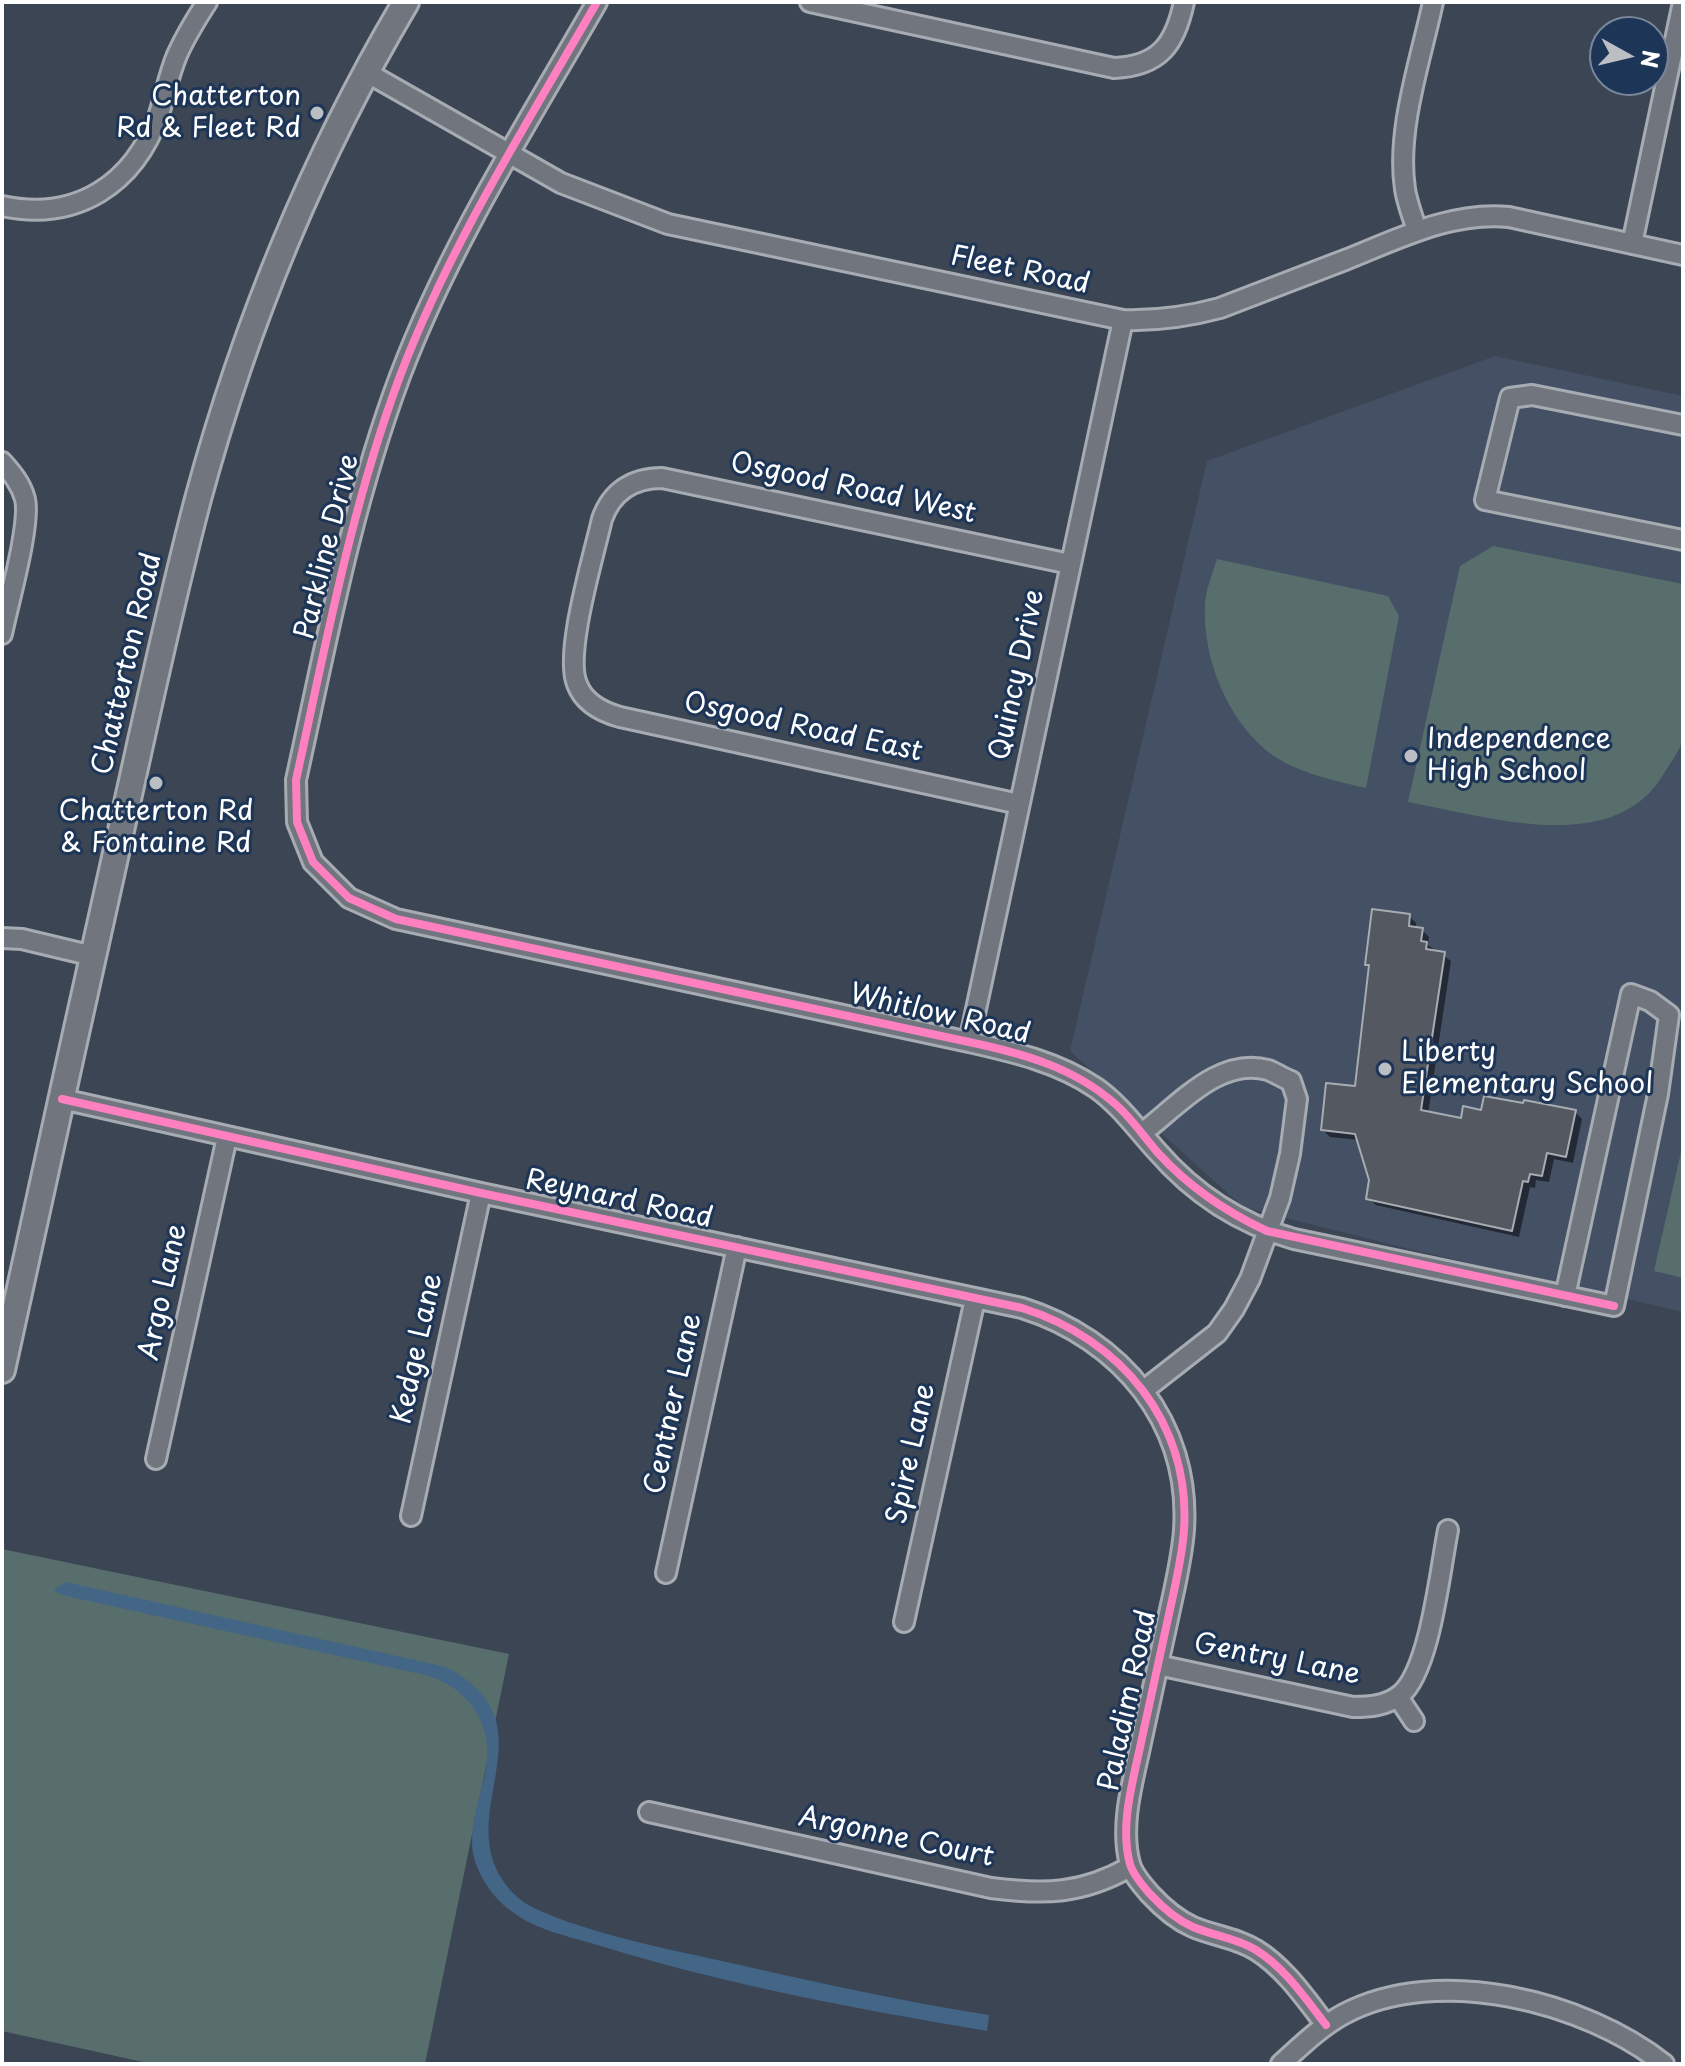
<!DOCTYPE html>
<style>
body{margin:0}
#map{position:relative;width:1685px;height:2066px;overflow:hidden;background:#3c4554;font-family:"Playpen Sans",sans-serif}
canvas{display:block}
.frame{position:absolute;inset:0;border:4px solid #fff;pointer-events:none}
.north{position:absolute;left:1589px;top:16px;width:80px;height:80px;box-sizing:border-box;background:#1d3557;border:2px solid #77869a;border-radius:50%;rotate:98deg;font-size:22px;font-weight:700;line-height:32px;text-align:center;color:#fff}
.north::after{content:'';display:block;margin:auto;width:28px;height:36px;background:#bbbec3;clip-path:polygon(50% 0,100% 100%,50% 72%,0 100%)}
</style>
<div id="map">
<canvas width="1685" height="2066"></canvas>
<div class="frame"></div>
<div class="north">N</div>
</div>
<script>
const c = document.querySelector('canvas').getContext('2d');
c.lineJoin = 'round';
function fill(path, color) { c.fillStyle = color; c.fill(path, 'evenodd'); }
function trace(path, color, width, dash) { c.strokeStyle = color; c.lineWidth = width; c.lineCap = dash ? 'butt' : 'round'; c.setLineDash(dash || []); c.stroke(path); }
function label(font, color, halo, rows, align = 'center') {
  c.font = font + ' "Playpen Sans",sans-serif'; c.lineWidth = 6; c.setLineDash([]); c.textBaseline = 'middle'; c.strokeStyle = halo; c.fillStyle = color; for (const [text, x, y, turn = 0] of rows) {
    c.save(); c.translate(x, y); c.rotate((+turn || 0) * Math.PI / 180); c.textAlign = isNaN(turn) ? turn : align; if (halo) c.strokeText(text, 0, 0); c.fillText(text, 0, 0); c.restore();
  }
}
const built = new Path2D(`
 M1495 356 1683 396V1312L1409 1249 1243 1207 1070 1051 1207 461Z`);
const green = new Path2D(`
 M1493 546 1683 584C1683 619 1683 653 1683 688 1683 704 1685 721 1683 737 1681 750 1670 763 1663 775 1613 858 1485 816 1408 802L1460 566Z
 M1217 559 1388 596 1399 616 1366 788C1335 781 1293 772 1267 751 1227 718 1203 659 1205 607 1205 591 1212 575 1217 559Z
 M1683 1143V1278L1654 1271Z
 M2 1549 509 1654 425 2064H152L2 2031Z`);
const water = new Path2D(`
 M65 1582 446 1667C555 1724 453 1809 504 1882 512 1894 523 1903 536 1909 591 1934 663 1948 722 1961 811 1981 899 2001 989 2015L987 2031C858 2009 727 1985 601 1946 569 1936 532 1930 506 1907 488 1892 473 1867 472 1844 471 1816 484 1788 487 1760 491 1719 464 1685 425 1675L62 1595 54 1590Z`);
const shadow = new Path2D(`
 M1409 916 1416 923V929L1422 930 1429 937 1428 945 1451 961 1428 1114 1463 1120 1483 1112H1575L1582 1119 1573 1163 1554 1159 1549 1182 1536 1180 1535 1188 1530 1187 1519 1237 1376 1205 1368 1198 1372 1180 1359 1140 1330 1137 1323 1130 1357 1089 1371 968 1367 964Z`);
const building = new Path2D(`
 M1372 909 1410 914 1409 926 1423 928 1421 941 1427 942 1426 949 1445 952 1421 1110 1461 1118 1463 1106 1481 1110 1484 1096 1523 1103 1524 1100 1576 1110 1566 1157 1547 1153 1542 1176 1530 1174 1528 1182 1523 1181 1512 1231 1366 1199 1369 1180 1355 1134 1321 1130 1326 1083 1355 1086 1369 965H1365Z`);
const minor = new Path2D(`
 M597 2C527 124 450 244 400 376 351 507 326 644 296 780L297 822 313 862 349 898 396 919 969 1042C1013 1052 1058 1062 1096 1088 1120 1105 1136 1128 1156 1150 1193 1193 1240 1224 1294 1239L1614 1306 1658 1094 1669 1015 1650 1001 1631 994 1565 1296
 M810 2 1114 68C1159 66 1175 45 1184 2
 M366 72 561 183 668 224 1123 320C1157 321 1187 317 1220 308 1262 292 1304 276 1345 260 1398 239 1452 211 1509 217L1683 255
 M2 206C77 222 134 184 159 114 165 95 169 74 177 55 185 37 196 19 207 2
 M1417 231C1413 217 1407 203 1405 189 1396 130 1421 59 1433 2
 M1632 244 1683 2
 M1683 425 1532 395 1510 398 1485 500 1683 540
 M2 462C12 473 21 484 25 499 31 524 8 604 2 634
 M1019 804 620 717C602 712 584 703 577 684 564 653 594 555 602 519 612 491 633 478 662 478L1070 564
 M2 938 22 939 93 956
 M969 1042 1123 320
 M62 1099 481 1193 1022 1308C1121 1339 1191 1423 1184 1530 1182 1558 1175 1586 1169 1614 1160 1655 1151 1697 1142 1738 1134 1778 1119 1824 1130 1864 1133 1875 1143 1886 1150 1894 1162 1907 1177 1920 1193 1927 1214 1936 1237 1938 1256 1950 1285 1968 1305 1998 1326 2025
 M1142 1133C1177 1107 1219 1056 1268 1070 1276 1073 1283 1078 1291 1081L1297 1099 1290 1154 1280 1198 1250 1279 1234 1309 1217 1333 1144 1390
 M156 1459 227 1137
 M411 1516 481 1193
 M666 1573 737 1247
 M904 1622 975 1299
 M1158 1665 1353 1707C1369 1707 1386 1706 1400 1695 1430 1671 1440 1570 1448 1530
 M1398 1697 1414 1721
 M649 1812 991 1888C1045 1895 1082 1894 1130 1867
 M1281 2064C1301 2046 1320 2027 1344 2014 1438 1964 1584 2001 1664 2064`);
const major = new Path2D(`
 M2 1370C43 1183 84 995 126 808 149 705 171 601 198 499 245 325 314 157 406 2`);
const cycleway = new Path2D(`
 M597 2C527 124 450 244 400 376 351 507 326 644 296 780L297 822 313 862 349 898 396 919 969 1042C1021 1053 1073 1067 1114 1103 1131 1117 1143 1136 1158 1153 1189 1187 1226 1212 1267 1231L1614 1306
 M62 1099 481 1193 1022 1308C1121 1339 1191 1423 1184 1530 1182 1558 1175 1586 1169 1614 1160 1655 1151 1697 1142 1738 1134 1778 1119 1824 1130 1864 1133 1875 1143 1886 1150 1894 1162 1907 1177 1920 1193 1927 1214 1936 1237 1938 1256 1950 1285 1968 1305 1998 1326 2025`);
const markers = [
 [317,113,8,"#bbbec3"],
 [1411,756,8,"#bbbec3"],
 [156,783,8,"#bbbec3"],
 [1385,1069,8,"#bbbec3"]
];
const poiNames = [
 ["Chatterton",301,97,"right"],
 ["Rd & Fleet Rd",301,129,"right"],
 ["Independence",1427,740],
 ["High School",1427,772],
 ["Chatterton Rd",156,812,"center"],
 ["& Fontaine Rd",156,844,"center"],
 ["Liberty",1401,1053],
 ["Elementary School",1401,1085]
];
const streetNames = [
 ["Fleet Road",1020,271,12],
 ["Osgood Road West",853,489,12],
 ["Parkline Drive",328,547,-76],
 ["Chatterton Road",128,664,-77],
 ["Quincy Drive",1018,675,-78],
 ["Osgood Road East",803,728,12],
 ["Whitlow Road",940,1015,13],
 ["Reynard Road",619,1200,12],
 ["Argo Lane",164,1292,-78],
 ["Kedge Lane",418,1349,-78],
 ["Centner Lane",674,1404,-78],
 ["Spire Lane",912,1454,-78],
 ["Gentry Lane",1277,1660,11],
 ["Paladim Road",1129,1701,-78],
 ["Argonne Court",896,1838,12]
];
fill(built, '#445064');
fill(green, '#576e6d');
fill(water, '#436586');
fill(shadow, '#0007');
fill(building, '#545861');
trace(building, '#a7abb2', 2);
trace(minor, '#a7abb2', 24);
trace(major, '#a7abb2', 30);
trace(minor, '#70757e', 18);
trace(major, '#70757e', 24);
trace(cycleway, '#ff80c0', 8);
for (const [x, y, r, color] of markers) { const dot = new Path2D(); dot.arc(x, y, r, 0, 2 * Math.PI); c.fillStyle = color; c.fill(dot); trace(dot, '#1d3557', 3); }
label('28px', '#fff', '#1d3557', poiNames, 'left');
label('28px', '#fff', '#1d3557', streetNames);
</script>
